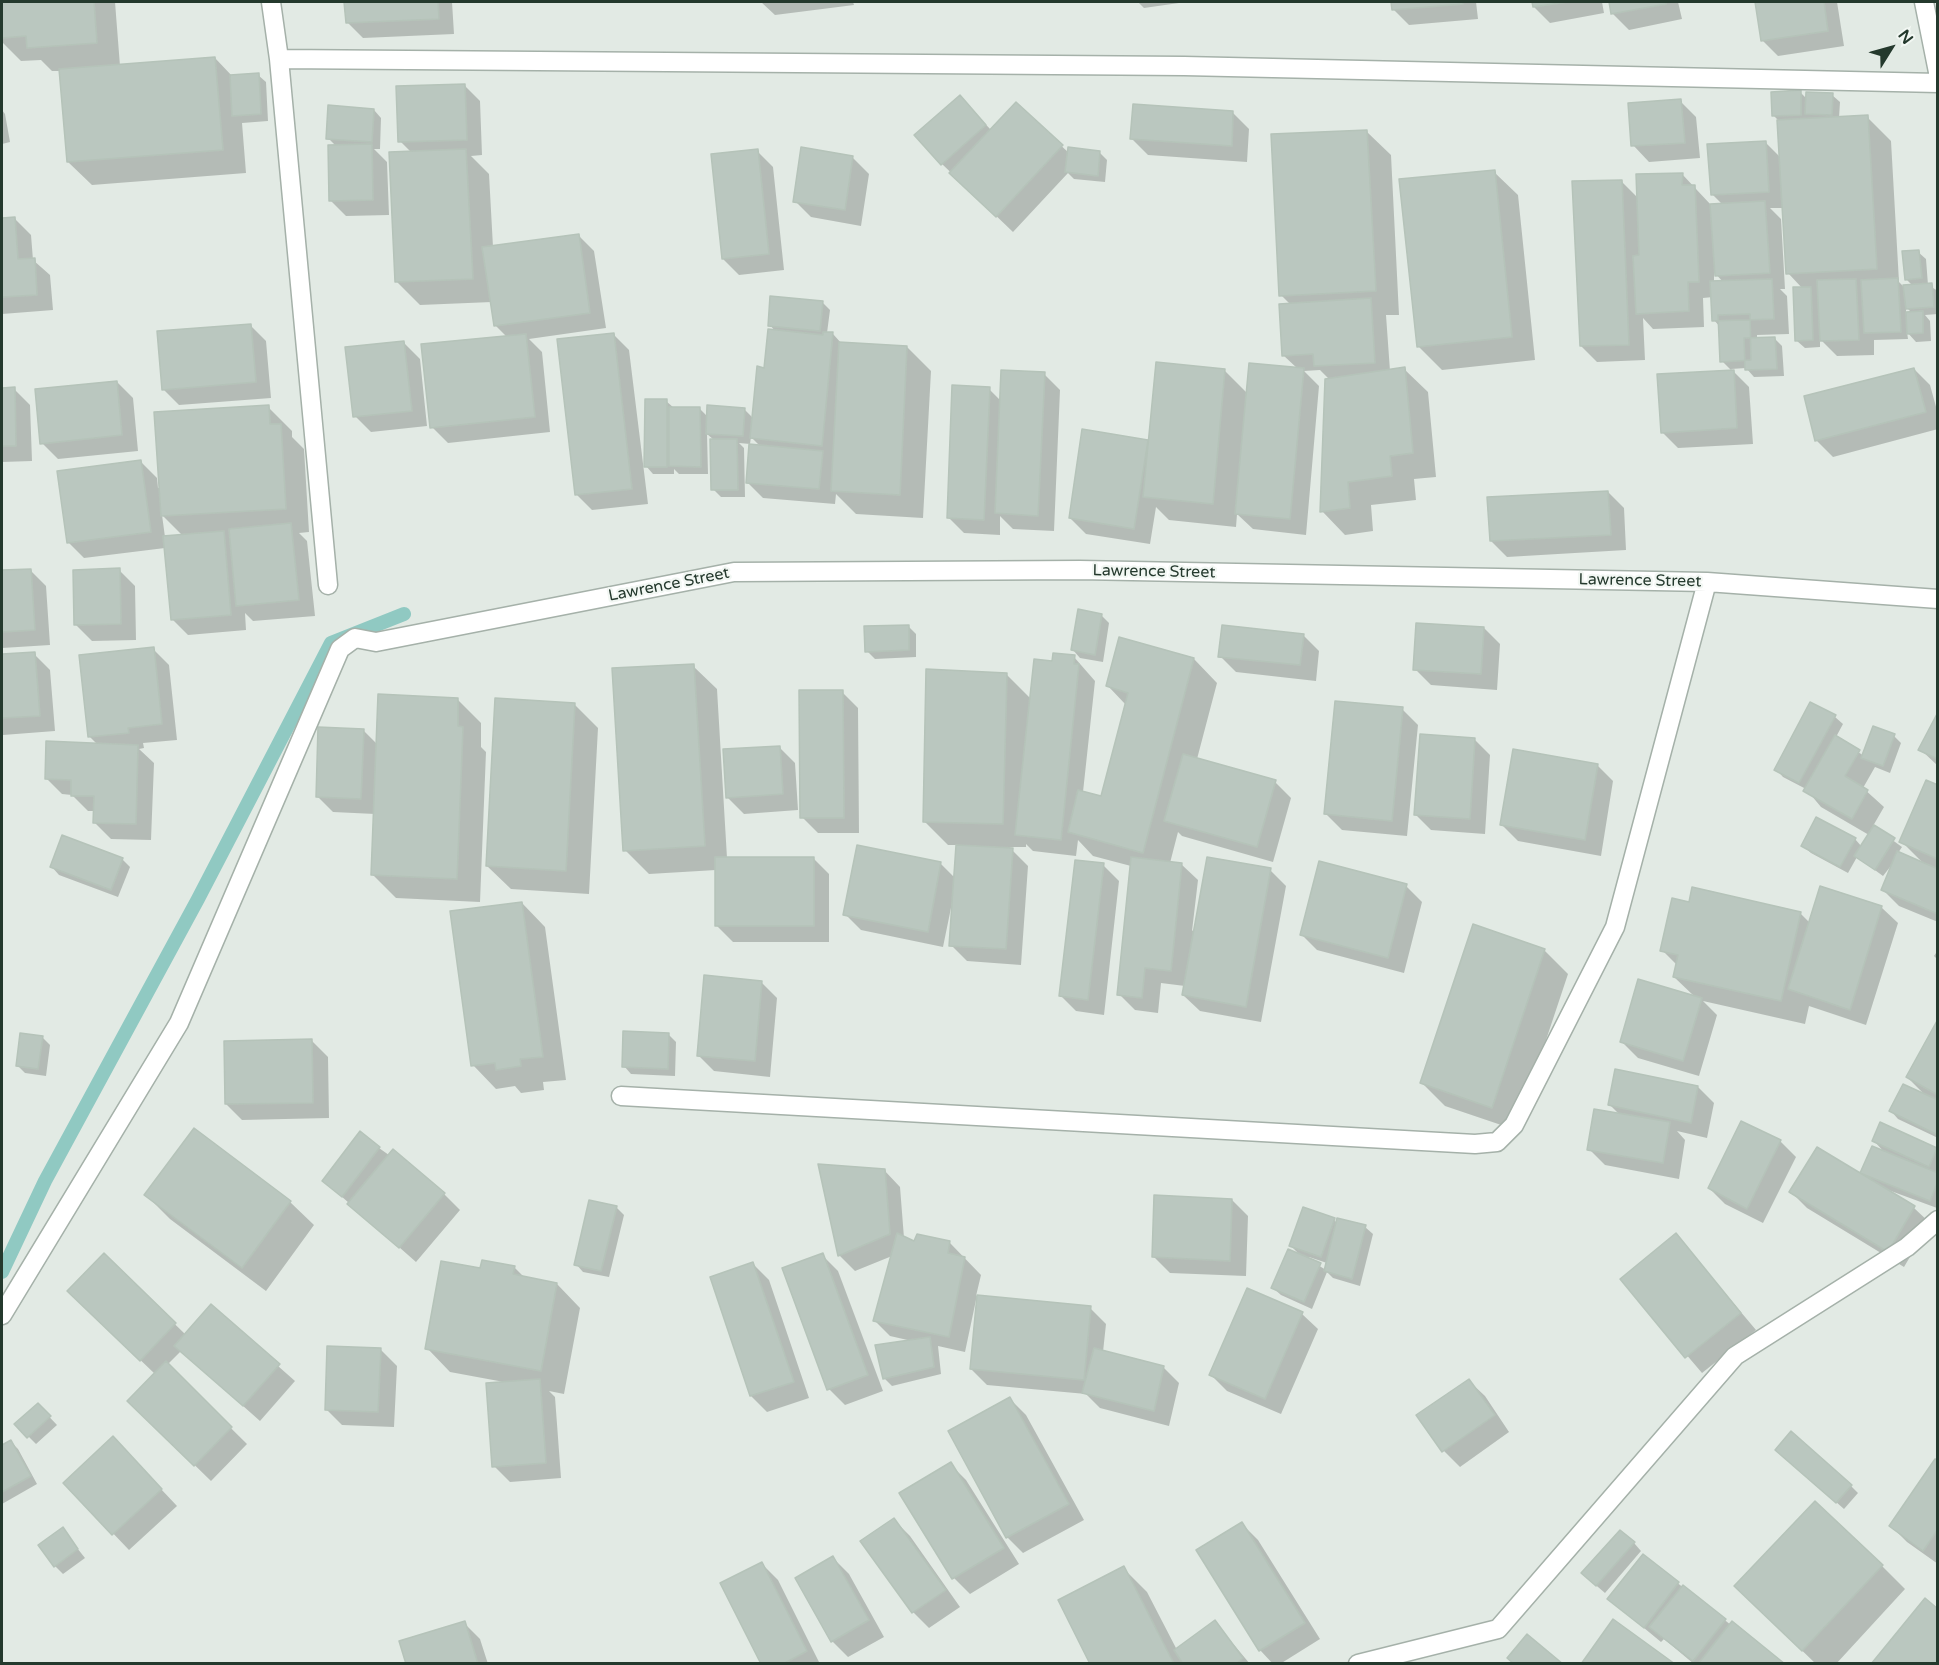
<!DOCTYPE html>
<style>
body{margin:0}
#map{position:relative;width:1939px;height:1665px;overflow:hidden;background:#e2eae4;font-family:"Varela Round",sans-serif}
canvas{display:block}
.frame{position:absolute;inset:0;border:3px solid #24392d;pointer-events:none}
.north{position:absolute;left:1861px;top:18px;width:60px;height:60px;-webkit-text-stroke:4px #f2f7f3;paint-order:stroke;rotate:53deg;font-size:16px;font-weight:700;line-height:24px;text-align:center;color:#24392d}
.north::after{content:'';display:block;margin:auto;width:21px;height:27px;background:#24392d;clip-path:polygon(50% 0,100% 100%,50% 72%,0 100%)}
</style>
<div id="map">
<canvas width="1939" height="1665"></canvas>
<div class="frame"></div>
<div class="north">N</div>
</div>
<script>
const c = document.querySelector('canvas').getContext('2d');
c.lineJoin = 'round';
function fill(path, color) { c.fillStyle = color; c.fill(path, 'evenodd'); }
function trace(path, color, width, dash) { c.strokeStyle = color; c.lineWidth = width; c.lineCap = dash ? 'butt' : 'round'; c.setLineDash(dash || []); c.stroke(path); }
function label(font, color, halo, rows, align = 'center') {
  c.font = font + ' "Varela Round",sans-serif'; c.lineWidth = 4.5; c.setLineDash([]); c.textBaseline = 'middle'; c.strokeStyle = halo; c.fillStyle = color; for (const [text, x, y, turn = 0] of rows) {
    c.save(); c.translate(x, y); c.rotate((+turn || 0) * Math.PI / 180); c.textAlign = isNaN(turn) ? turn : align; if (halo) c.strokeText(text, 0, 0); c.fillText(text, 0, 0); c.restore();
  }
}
const shadow = new Path2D(`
 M2 2H115L120 66 215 58 233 77 258 75 266 82 268 121 242 123 246 173 92 185 68 162 61 71H52L41 60 21 61 2 42Z
 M346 2H452L454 34 363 38 347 22Z
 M761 2H853L854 5 775 15Z
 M1138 2H1178L1179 3 1144 8Z
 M1393 2H1476L1478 19 1409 25 1393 9Z
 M1533 2H1602L1604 13 1550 23 1534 7Z
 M1610 2H1678L1682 19 1629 30 1613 14Z
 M1756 2H1837L1844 46 1778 56 1762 40Z
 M464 85 480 101 482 155 471 156 489 174 493 247 578 235 594 251 606 328 529 339 542 352 550 432 448 443 432 427 507 337 495 325 492 302 420 305 396 281 412 153 400 141Z
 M1800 92 1807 99 1832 95 1840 102 1839 118 1867 117 1891 141 1899 282 1904 287 1913 286 1906 279 1918 252 1926 259 1928 285 1938 291V314L1925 315 1930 321 1931 341 1916 342 1907 332 1908 339 1874 340V355L1837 356 1820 339V347L1805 348 1797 341 1803 289 1788 273 1784 208H1770L1781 219 1785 289H1780L1787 296 1789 334 1757 335V339L1774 338 1782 346 1784 376 1754 377 1746 368 1731 369 1749 387 1753 444 1678 448 1662 432 1732 371 1722 361 1720 327 1714 320 1713 297 1703 298 1704 327 1653 329 1643 318 1645 360 1597 362 1581 346 1621 181 1638 198 1682 174 1711 205 1722 204 1712 194 1765 142 1781 158 1779 121 1774 116ZM1714 272 1723 282H1714ZM1906 307 1912 313H1906Z
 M960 97 991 130 1016 104 1069 153 1099 152 1107 160 1105 182 1074 179 1068 173 1013 232 942 164Z
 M1680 101 1696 117 1700 158 1649 162 1633 145Z
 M2 110 5 114 10 142 2 144Z
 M374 110 381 118 380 149H374L387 162 389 215 346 216 330 200 336 146 328 138Z
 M1233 113 1249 129 1247 162 1148 155 1132 139Z
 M1367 132 1391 155 1399 315H1386L1390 371 1404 369 1428 392 1436 477 1414 479 1416 500 1371 505 1373 531 1345 535 1322 511 1330 380 1320 370 1304 371 1319 386 1306 535 1253 529 1237 514 1236 527 1169 520 1156 507 1150 544 1086 534 1070 518 1224 370 1247 393 1298 369 1283 355 1290 304 1281 295Z
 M757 151 773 167 784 270 739 275 723 259Z
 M853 158 869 174 861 226 811 217 795 201Z
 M1494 172 1518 195 1535 360 1442 370 1418 346Z
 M2 219H15L31 235 33 260 50 275 53 310 2 314Z
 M822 302 830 310 827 333 833 334 842 344 907 347 931 371 923 518 856 514 836 494 835 504 763 498 747 482 761 447 751 437 750 444 739 443 744 448 745 497H721L713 489 714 440 707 434 708 474H679L674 469V474H653L646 466 666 401 674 408H699L708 417 744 409 753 418 775 331 770 325Z
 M250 325 266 341 271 398 179 405 163 389Z
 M613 334 629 350 648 504 592 510 576 494Z
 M404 343 420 359 427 426 371 432 355 416Z
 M1914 369 1930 385 1938 414V429L1833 457 1817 441 1806 397Z
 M1044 374 1060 390 1054 531 1013 529 1000 516V535L964 533 948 517 989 389 1001 401Z
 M117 382 133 398 138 451 58 459 42 443Z
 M2 389H14L30 405 32 461 2 462Z
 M268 407 292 431V437L304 449 309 532 299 533 307 541 315 616 253 621 245 613 246 630 188 635 172 619 165 548 84 558 68 542 141 462 157 478 158 488 160 487ZM162 515 183 536 165 537Z
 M1608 492 1624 508 1626 550 1507 557 1491 541Z
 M30 570 46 586 50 645 2 648V572Z
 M119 570 135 586 136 640 92 641 76 625Z
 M1101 615 1109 623 1103 662 1080 658 1073 650Z
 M908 626 916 634V657L875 659 867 651Z
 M1484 628 1500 644 1497 690 1431 685 1415 669Z
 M1303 635 1319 651 1316 681 1236 672 1220 656Z
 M153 649 169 665 177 740 143 743 144 748 139 749 154 763 151 840 111 839 95 823V811H88L72 795 62 794 46 778 98 745 89 736Z
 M34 654 50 670 55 731 3 735 2 656Z
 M1074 657 1095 681 1083 792 1102 797 1126 705 1108 686 1194 659 1217 683 1197 759 1275 782 1291 798 1273 862 1182 836 1178 832 1170 863 1181 864 1198 880 1192 931 1270 870 1286 886 1261 1022 1200 1011 1183 995 1185 986 1161 983 1158 1013 1135 1010 1119 994 1131 866 1093 856 1078 840 1076 856 1033 851 1026 844V847H1009L1028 866 1021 965 967 961 951 945 954 903H952L943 947 861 930 845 914 940 863 955 878 958 845H948L924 821 1006 674 1031 699 1054 662Z
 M693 666 717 689 727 858H813L829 874V942H733L717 926 716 870 649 874 625 850Z
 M842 692 858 708 859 833H818L802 817Z
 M458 700 481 723V747L486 752 480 902 396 898 373 875 375 814 333 812 317 796 363 730 378 745Z
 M574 704 598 728 589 894 511 889 487 866Z
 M1402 709 1418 725 1407 836 1342 830 1326 814Z
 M1938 716V766L1920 749Z
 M1835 717 1843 724 1836 737 1864 756 1894 736 1901 743 1890 773 1875 767 1863 788 1884 807 1873 826 1902 847 1898 853 1924 864 1901 841 1938 787V922L1899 906 1883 890 1894 862 1883 876 1857 857 1848 873 1811 853 1803 846 1855 839 1862 847 1869 835 1821 807 1806 789 1783 777 1776 769Z
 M1474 739 1490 755 1485 834 1431 830 1415 814Z
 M779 747 795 763 798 810 744 814 728 798Z
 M1597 765 1613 781 1601 856 1518 841 1502 825Z
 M122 859 130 867 118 897 59 875 52 867Z
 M1103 865 1119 881 1104 1015 1076 1011 1060 995Z
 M1406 886 1422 902 1404 973 1317 950 1301 934Z
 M522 903 545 927 566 1080 543 1082 544 1090 521 1093 515 1086 496 1089 473 1065Z
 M1690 904 1800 913 1810 923 1881 907 1898 923 1866 1025 1809 1006 1805 1024 1703 1001 1717 1015 1699 1076 1638 1058 1622 1042 1695 997 1674 977 1677 965 1662 950Z
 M1544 950 1568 974 1516 1130 1445 1106 1421 1082Z
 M1938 950V960L1934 956Z
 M761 982 777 998 770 1077 714 1071 698 1055Z
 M1938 1022V1138L1898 1119 1891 1111 1927 1097 1907 1077Z
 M668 1034 676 1042 675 1076 631 1074 624 1066Z
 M42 1037 50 1045 46 1076 25 1073 17 1065Z
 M312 1041 328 1057 329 1118 242 1120 226 1104Z
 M1698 1087 1714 1103 1707 1138 1677 1131 1685 1140 1679 1179 1605 1165 1589 1149 1620 1115 1610 1105Z
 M1780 1141 1796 1157 1763 1223 1725 1204 1709 1188Z
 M1874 1141 1938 1150 1937 1208 1880 1187 1914 1208 1930 1223 1904 1267 1807 1208 1791 1192 1861 1175 1873 1148 1886 1154Z
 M379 1148 444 1194 460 1210 416 1262 324 1181Z
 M884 1170 900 1187 904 1238 915 1244 950 1243 981 1275 976 1296 1090 1308 1106 1324 1103 1352 1163 1367 1179 1383 1169 1426 1100 1408 1086 1394 987 1385 971 1369 978 1301 976 1300 965 1352 938 1346 941 1374 892 1386 884 1378 912 1341 890 1336 874 1320 892 1256 855 1271 839 1255Z
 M146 1195 290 1202 314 1225 266 1291 170 1219Z
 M1232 1200 1248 1216 1246 1276 1170 1273 1154 1257Z
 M616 1207 624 1215 609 1277 583 1272 576 1264Z
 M1334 1220 1337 1223 1365 1227 1373 1234 1360 1286 1333 1278 1327 1272 1312 1309 1281 1295 1273 1288 1301 1256 1290 1245ZM1309 1257 1327 1263 1326 1270 1308 1259Z
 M1676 1235 1756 1330 1702 1373 1622 1279Z
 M104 1255 186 1335 211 1307 295 1381 260 1421 181 1351 167 1365 247 1444 211 1481 129 1401 155 1374 85 1307Z
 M822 1255 838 1271 883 1391 845 1405 829 1389Z
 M753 1264 769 1280 809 1398 767 1412 751 1396Z
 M514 1267 525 1278 557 1284 580 1308 564 1394 549 1391 555 1397 561 1478 510 1482 494 1466 504 1382 450 1372 427 1348Z
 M1302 1314 1318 1329 1281 1414 1227 1391 1211 1375Z
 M381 1350 397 1366 394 1427 342 1425 326 1409Z
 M1469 1381 1485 1396 1509 1432 1460 1467 1444 1451 1419 1416Z
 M1010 1399 1026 1415 1084 1520 1023 1553 1007 1537Z
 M38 1405 57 1425 36 1444 16 1424Z
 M11 1442 18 1449 37 1484 2 1504V1447Z
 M128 1454 177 1506 129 1550 65 1483Z
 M1785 1457 1851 1486 1858 1493 1844 1509Z
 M1938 1462V1564L1907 1542 1891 1526Z
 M950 1464 966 1480 1019 1564 970 1594 954 1578 901 1494Z
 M894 1520 910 1536 960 1607 929 1628 913 1612 863 1541Z
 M1242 1524 1258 1540 1320 1639 1280 1664H1273L1260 1650Z
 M62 1529 85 1558 63 1574 55 1566Z
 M1634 1543 1641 1551 1605 1593 1591 1581Z
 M1643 1556 1731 1625 1783 1664H1694L1664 1639 1661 1642 1609 1599Z
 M833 1558 849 1574 884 1637 848 1657 832 1641 797 1579Z
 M762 1564 778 1580 820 1664H762Z
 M1882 1566 1905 1589 1836 1664H1816L1760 1610Z
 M1123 1568 1147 1592 1177 1650 1215 1622 1250 1664H1092Z
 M464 1623 480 1639 488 1664H408Z`);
const stream = new Path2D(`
 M2 1272 45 1181 198 899 331 643 404 614`);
const building = new Path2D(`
 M2 2H94L97 43 27 48 26 36 2 38Z
 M344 2H438L439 19 346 23Z
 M1391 2H1462L1463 4 1392 10Z
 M1532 2H1567L1533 7Z
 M1609 2H1666V4L1611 14Z
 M1755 2H1824L1828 31 1761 41Z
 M215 57 223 150 67 162 59 69Z
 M259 73 261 114 232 116 230 75Z
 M465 84 467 140 398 142 396 86Z
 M1801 90V115L1772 116 1771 92Z
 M1806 92 1833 93 1832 115 1805 114Z
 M960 95 986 125 941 165 914 135Z
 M1681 99 1685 143 1631 146 1628 103Z
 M1016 102 1063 145 996 217 949 173Z
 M1133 104 1233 111 1232 146 1130 139Z
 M328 105 374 109 372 142 326 139Z
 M1868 115 1877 269 1786 274 1777 120Z
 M1367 130 1376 291 1279 296 1271 134Z
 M1766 141 1769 192 1711 195 1707 144Z
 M372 144 373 200 329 201 328 145Z
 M801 147 853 156 845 210 793 202Z
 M1068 147 1100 151 1098 176 1065 172Z
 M466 149 473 279 395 282 389 152Z
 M758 149 769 254 722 259 711 154Z
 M1495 170 1512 337 1417 347 1399 179Z
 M1683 173 1682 185H1695L1699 282H1688L1689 311 1636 314 1633 256 1639 255 1636 174Z
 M1622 180 1629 345 1580 346 1572 181Z
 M1765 201 1770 273 1715 276 1710 204Z
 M15 217 18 259 35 258 37 295 2 297V218Z
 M579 234 590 313 494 326 482 247Z
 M1919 250 1922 278 1905 280 1902 251Z
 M1898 278 1901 332 1864 333 1861 280Z
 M1772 279 1774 319 1712 321 1710 281Z
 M1856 279 1859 340 1820 341 1817 280Z
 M1932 283 1934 307 1906 309 1903 285Z
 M1793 287H1811L1813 340 1795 341Z
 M770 296 823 301 820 331 768 326Z
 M1371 298 1375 363 1314 366 1313 354 1282 356 1279 304Z
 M1923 311V333L1907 334 1906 312Z
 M1750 314 1751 360 1720 362 1718 315Z
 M251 324 256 382 162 390 157 331Z
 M768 329 823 335V332H833L822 446 750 438 757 366 764 368Z
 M614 333 632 489 575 495 557 339Z
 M526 334 535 417 430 428 421 344Z
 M1775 337 1777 369 1745 370 1744 338Z
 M404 341 412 411 353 417 345 347Z
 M839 342 907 346 900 495 831 491Z
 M1156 362 1225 369 1213 504 1143 497Z
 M1249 363 1304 368 1290 519 1235 514Z
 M1405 367 1413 453 1390 456 1392 476 1348 482 1350 508 1320 512 1325 379Z
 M1914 368 1926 412 1815 441 1804 396Z
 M1001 370 1045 372 1038 516 995 513Z
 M1734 370 1737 428 1661 433 1657 374Z
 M117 381 122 435 40 444 35 389Z
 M952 385 990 387 984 520 947 518Z
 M15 387 16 446H2V388Z
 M645 399H667V467H644Z
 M269 405 270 424H281L286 509 161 516 154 412Z
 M707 405 745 408 743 436 706 434Z
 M669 407H700L701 467 669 466Z
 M1082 429 1148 440 1134 529 1069 518Z
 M710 439H737L738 490H711Z
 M749 444 823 451 819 489 746 483Z
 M141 460 151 532 67 543 57 471Z
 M1608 491 1611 535 1490 541 1487 497Z
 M291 523 299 600 236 606 229 529Z
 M224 531 231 615 171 620 163 536Z
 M120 568 121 624 74 625 73 570Z
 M31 569 35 630 2 632V570Z
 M1078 609 1102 614 1095 655 1071 650Z
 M1416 623 1484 627 1481 674 1413 670Z
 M909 625V650L865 652 864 626Z
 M1222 625 1304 634 1300 665 1218 657Z
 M1119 637 1194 658 1143 853 1068 832 1078 790 1101 796 1128 693 1106 686Z
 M154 647 162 724 128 728 129 733 88 737 79 655Z
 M35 652 40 716 2 718V654Z
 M1053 653 1075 655 1074 664H1079L1061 840 1015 835 1034 659 1052 661Z
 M694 664 705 846 623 851 612 668Z
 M926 669 1007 673 1003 824 923 822Z
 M799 690H843L844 818H800Z
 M378 694 458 698V726L463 727 457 879 371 875Z
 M495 698 575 703 566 871 486 866Z
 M1335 701 1403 707 1392 821 1324 814Z
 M1810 702 1836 715 1799 783 1774 770Z
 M1938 712V759L1918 750Z
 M1873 726 1895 734 1883 766 1861 758Z
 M318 727 364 729 361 799 316 797Z
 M1420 734 1475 738 1470 819 1414 815Z
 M1835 735 1860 750 1845 776 1868 790 1852 819 1803 791Z
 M46 741 138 745 136 824 93 823 94 796H71V780L45 779Z
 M780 746 783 794 726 798 723 749Z
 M1513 749 1598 764 1585 840 1500 825Z
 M1183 754 1276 780 1257 847 1164 821Z
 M1926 780 1938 785V859L1899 842Z
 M1816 817 1856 838 1840 867 1801 846Z
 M1874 825 1895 838 1875 870 1854 856Z
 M62 835 123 858 111 890 50 867Z
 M857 845 941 862 928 932 843 915Z
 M956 845 1013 848 1006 949 949 946Z
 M1897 851 1938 869V914L1881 890Z
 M715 857H814V926H715Z
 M1131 857 1182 863 1171 971 1145 968 1142 998 1117 995Z
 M1207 857 1271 868 1246 1007 1182 995Z
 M1075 860 1104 863 1088 1000 1059 996Z
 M1319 861 1407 884 1388 958 1300 935Z
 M1820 886 1882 906 1850 1010 1788 989Z
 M1692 887 1801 912 1781 1001 1673 977 1678 955 1660 951 1672 898 1689 902Z
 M522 902 543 1057 520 1059 521 1066 496 1070 495 1063 471 1066 450 911Z
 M1473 924 1545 949 1492 1108 1420 1083Z
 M704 975 762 981 755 1061 697 1056Z
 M1638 979 1702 998 1683 1061 1620 1042Z
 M1938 1019V1095L1906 1077Z
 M623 1031 669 1033 668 1069 622 1067Z
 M20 1033 43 1036 38 1069 16 1066Z
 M312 1039 313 1103 225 1104 224 1041Z
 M1615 1069 1698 1086 1691 1123 1608 1105Z
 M1903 1084 1938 1100V1135L1889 1111Z
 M1594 1109 1670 1122 1663 1163 1587 1150Z
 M1741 1121 1781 1140 1747 1209 1708 1188Z
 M1880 1122 1937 1148 1929 1167 1872 1141Z
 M194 1128 291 1201 242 1268 144 1195Z
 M360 1131 380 1147 342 1197 322 1181Z
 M1872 1146 1938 1173V1181L1930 1201 1860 1173Z
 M1817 1147 1915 1206 1888 1252 1789 1192Z
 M393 1149 445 1193 399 1248 347 1204Z
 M818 1164 885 1169 890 1234 838 1256Z
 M1154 1195 1232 1199 1230 1261 1152 1257Z
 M589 1200 617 1206 601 1271 574 1265Z
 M1303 1207 1335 1218 1321 1257 1289 1246Z
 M1337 1218 1366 1225 1352 1279 1324 1271Z
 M897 1233 914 1241 917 1234 950 1241 948 1253 965 1257 949 1337 873 1321Z
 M1676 1233 1741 1313 1685 1358 1620 1279Z
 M1288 1249 1321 1263 1304 1302 1271 1288Z
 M104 1253 176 1323 140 1361 67 1291Z
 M823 1253 868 1375 827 1390 782 1268Z
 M482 1260 515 1266 513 1274 557 1283 541 1371 425 1349 441 1261 480 1268Z
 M753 1262 794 1382 750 1396 710 1277Z
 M1247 1288 1303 1312 1265 1399 1209 1375Z
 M977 1295 1091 1306 1084 1380 970 1369Z
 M211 1304 280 1364 243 1406 174 1346Z
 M930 1337 934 1367 883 1379 875 1345Z
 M327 1346 381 1348 378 1412 325 1410Z
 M1094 1348 1164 1366 1154 1411 1082 1393Z
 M166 1361 232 1427 194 1466 127 1401Z
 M540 1379 546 1463 492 1467 486 1383Z
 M1469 1379 1495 1415 1442 1452 1416 1415Z
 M1010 1397 1069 1504 1006 1538 948 1431Z
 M38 1403 51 1416 27 1438 14 1424Z
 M1791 1431 1852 1485 1836 1503 1775 1450Z
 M113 1436 162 1489 112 1535 63 1483Z
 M11 1440 31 1476 2 1492V1445Z
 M1935 1459 1938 1460V1529L1923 1551 1889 1526Z
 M951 1462 1004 1548 952 1579 899 1493Z
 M1815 1501 1883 1565 1802 1651 1734 1586Z
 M894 1518 946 1590 912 1613 860 1541Z
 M1242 1522 1305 1623 1259 1651 1196 1550Z
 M63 1527 78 1549 54 1567 38 1545Z
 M1620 1530 1635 1542 1596 1586 1581 1573Z
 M1643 1554 1679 1582 1644 1628 1607 1599Z
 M833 1556 869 1620 831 1642 795 1578Z
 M762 1562 807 1651 783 1664H761L720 1583Z
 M1124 1566 1174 1664H1090L1058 1600Z
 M1683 1585 1726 1619 1693 1661 1649 1627Z
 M1925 1598 1938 1609V1664H1871Z
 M1613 1619 1675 1664H1581Z
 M1215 1620 1243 1658 1236 1664H1183L1174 1650Z
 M465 1621 478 1664H406L399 1641Z
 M1732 1621 1785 1664H1698Z
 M1527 1634 1563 1664H1514L1507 1658Z`);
const minor = new Path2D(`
 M271 2 279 59 328 585
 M1924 2 1938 72
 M279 59 1184 66 1938 83
 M621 1096 1475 1144 1497 1142 1514 1125 1615 927 1707 582
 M2 1315 179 1023 340 649 355 638 376 642 734 572 1080 570 1707 582 1938 599
 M1358 1664 1498 1629 1735 1356 1907 1247 1938 1220`);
const streetNames = [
 ["Lawrence Street",1154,572,1],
 ["Lawrence Street",1640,581,1],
 ["Lawrence Street",669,585,-11]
];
fill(shadow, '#0003');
trace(stream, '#90c9c2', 14);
fill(building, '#bac7bf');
trace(building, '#b5c3b9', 1.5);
trace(minor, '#a5b1a9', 21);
trace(minor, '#fff', 18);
label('16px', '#24392d', '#f2f7f3', streetNames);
</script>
